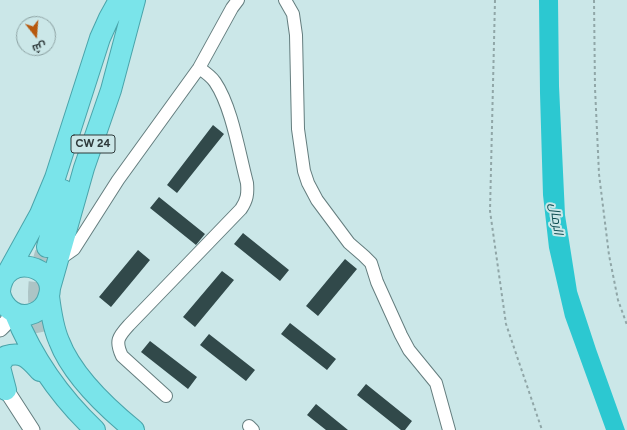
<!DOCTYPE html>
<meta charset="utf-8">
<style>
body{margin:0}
#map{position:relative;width:627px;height:430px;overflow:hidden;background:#cbe7e8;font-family:Figtree,Cairo,sans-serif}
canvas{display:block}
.north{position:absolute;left:16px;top:16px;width:40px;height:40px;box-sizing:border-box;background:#cbe7e8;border:1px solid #8da2a3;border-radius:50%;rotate:163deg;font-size:11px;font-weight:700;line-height:16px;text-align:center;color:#2f3a3b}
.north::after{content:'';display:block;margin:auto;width:14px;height:18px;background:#b7590e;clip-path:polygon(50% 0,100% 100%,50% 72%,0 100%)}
</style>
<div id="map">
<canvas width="627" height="430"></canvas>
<div class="north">ش</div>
</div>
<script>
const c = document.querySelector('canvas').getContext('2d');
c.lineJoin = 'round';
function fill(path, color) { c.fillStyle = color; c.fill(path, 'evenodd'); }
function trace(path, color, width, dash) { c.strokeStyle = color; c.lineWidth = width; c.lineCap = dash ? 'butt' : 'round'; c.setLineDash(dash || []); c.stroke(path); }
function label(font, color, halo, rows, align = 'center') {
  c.font = font + ' Figtree,Cairo,sans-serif'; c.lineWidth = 4; c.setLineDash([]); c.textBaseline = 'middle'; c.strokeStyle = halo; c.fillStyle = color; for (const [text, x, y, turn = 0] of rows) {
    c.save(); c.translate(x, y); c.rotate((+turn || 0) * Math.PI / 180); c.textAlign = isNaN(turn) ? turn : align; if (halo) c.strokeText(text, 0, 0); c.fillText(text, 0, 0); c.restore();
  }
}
const water = new Path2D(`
 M539 0H558L559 86 565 215 577 291 596 349 625 430H606L565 317 549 248 543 195 540 93Z`);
const building = new Path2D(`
 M213 125 224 134 177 193 167 185Z
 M159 197 205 234 196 245 150 208Z
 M243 233 289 270 280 281 234 244Z
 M138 250 150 260 111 307 99 297Z
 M345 259 357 269 318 316 306 306Z
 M222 271 234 280 195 327 183 317Z
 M290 323 336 359 327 370 281 334Z
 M209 334 255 370 246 381 200 345Z
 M150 341 197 377 188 389 141 352Z
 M366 384 412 421 405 430H401L357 395Z
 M316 404 348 430H326L307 415Z`);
const trunkTunnel = new Path2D(`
 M42 332C36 301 36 277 47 247`);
const path = new Path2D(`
 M495 0 490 211 506 324 542 430
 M594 0 595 88 599 174 609 255 618 300 627 325`);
const minor = new Path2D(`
 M285 0 293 14 296 35 298 129 304 171 308 183 317 200 349 243 364 256 371 263 377 282 401 335 409 350 436 383 449 430
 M59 257 64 256 74 249 118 180 199 68 232 8 238 0
 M166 396 122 356C115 341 118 337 129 325L241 209C247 200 248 194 247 183 239 153 232 107 215 82 211 76 205 72 199 68
 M249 426 253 430`);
const tertiary = new Path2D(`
 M0 329C6 323 10 320 11 311
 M1 382 32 430`);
const trunk = new Path2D(`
 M47 247 63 190
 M8 272 40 214 55 178 100 38 109 18 119 0
 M50 288 84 168 111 90 135 0
 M0 291C4 250 61 266 48 298 46 305 41 310 34 313 18 320 3 308 0 293
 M49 296C51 312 53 327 59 341 72 375 107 408 134 430
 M15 314C33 358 60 397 95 430
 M0 365 6 356C23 351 29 359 40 371
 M0 367 6 390`);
const shields = [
 [93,144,44]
];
const shieldNames = [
 ["CW 24",93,144]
];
const waterNames = [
 ["الرمال",556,219,82]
];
fill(water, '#2cc8d1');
fill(building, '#31494a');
trace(trunkTunnel, '#acc4c5', 20, [20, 10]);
trace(minor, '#647d7e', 14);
trace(tertiary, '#647d7e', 17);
trace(trunk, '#4aa4aa', 22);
trace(path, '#90a6a7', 2, [3, 3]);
trace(minor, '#fff', 12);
trace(tertiary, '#fff', 15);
trace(trunk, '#7ae4ea', 20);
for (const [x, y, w] of shields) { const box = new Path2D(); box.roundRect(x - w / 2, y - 9, w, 18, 3); c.fillStyle = '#cbe7e8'; c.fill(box); trace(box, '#2f3a3b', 1); }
label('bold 11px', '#2f3a3b', null, shieldNames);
label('italic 13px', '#0e4e52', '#cbe7e8', waterNames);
</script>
